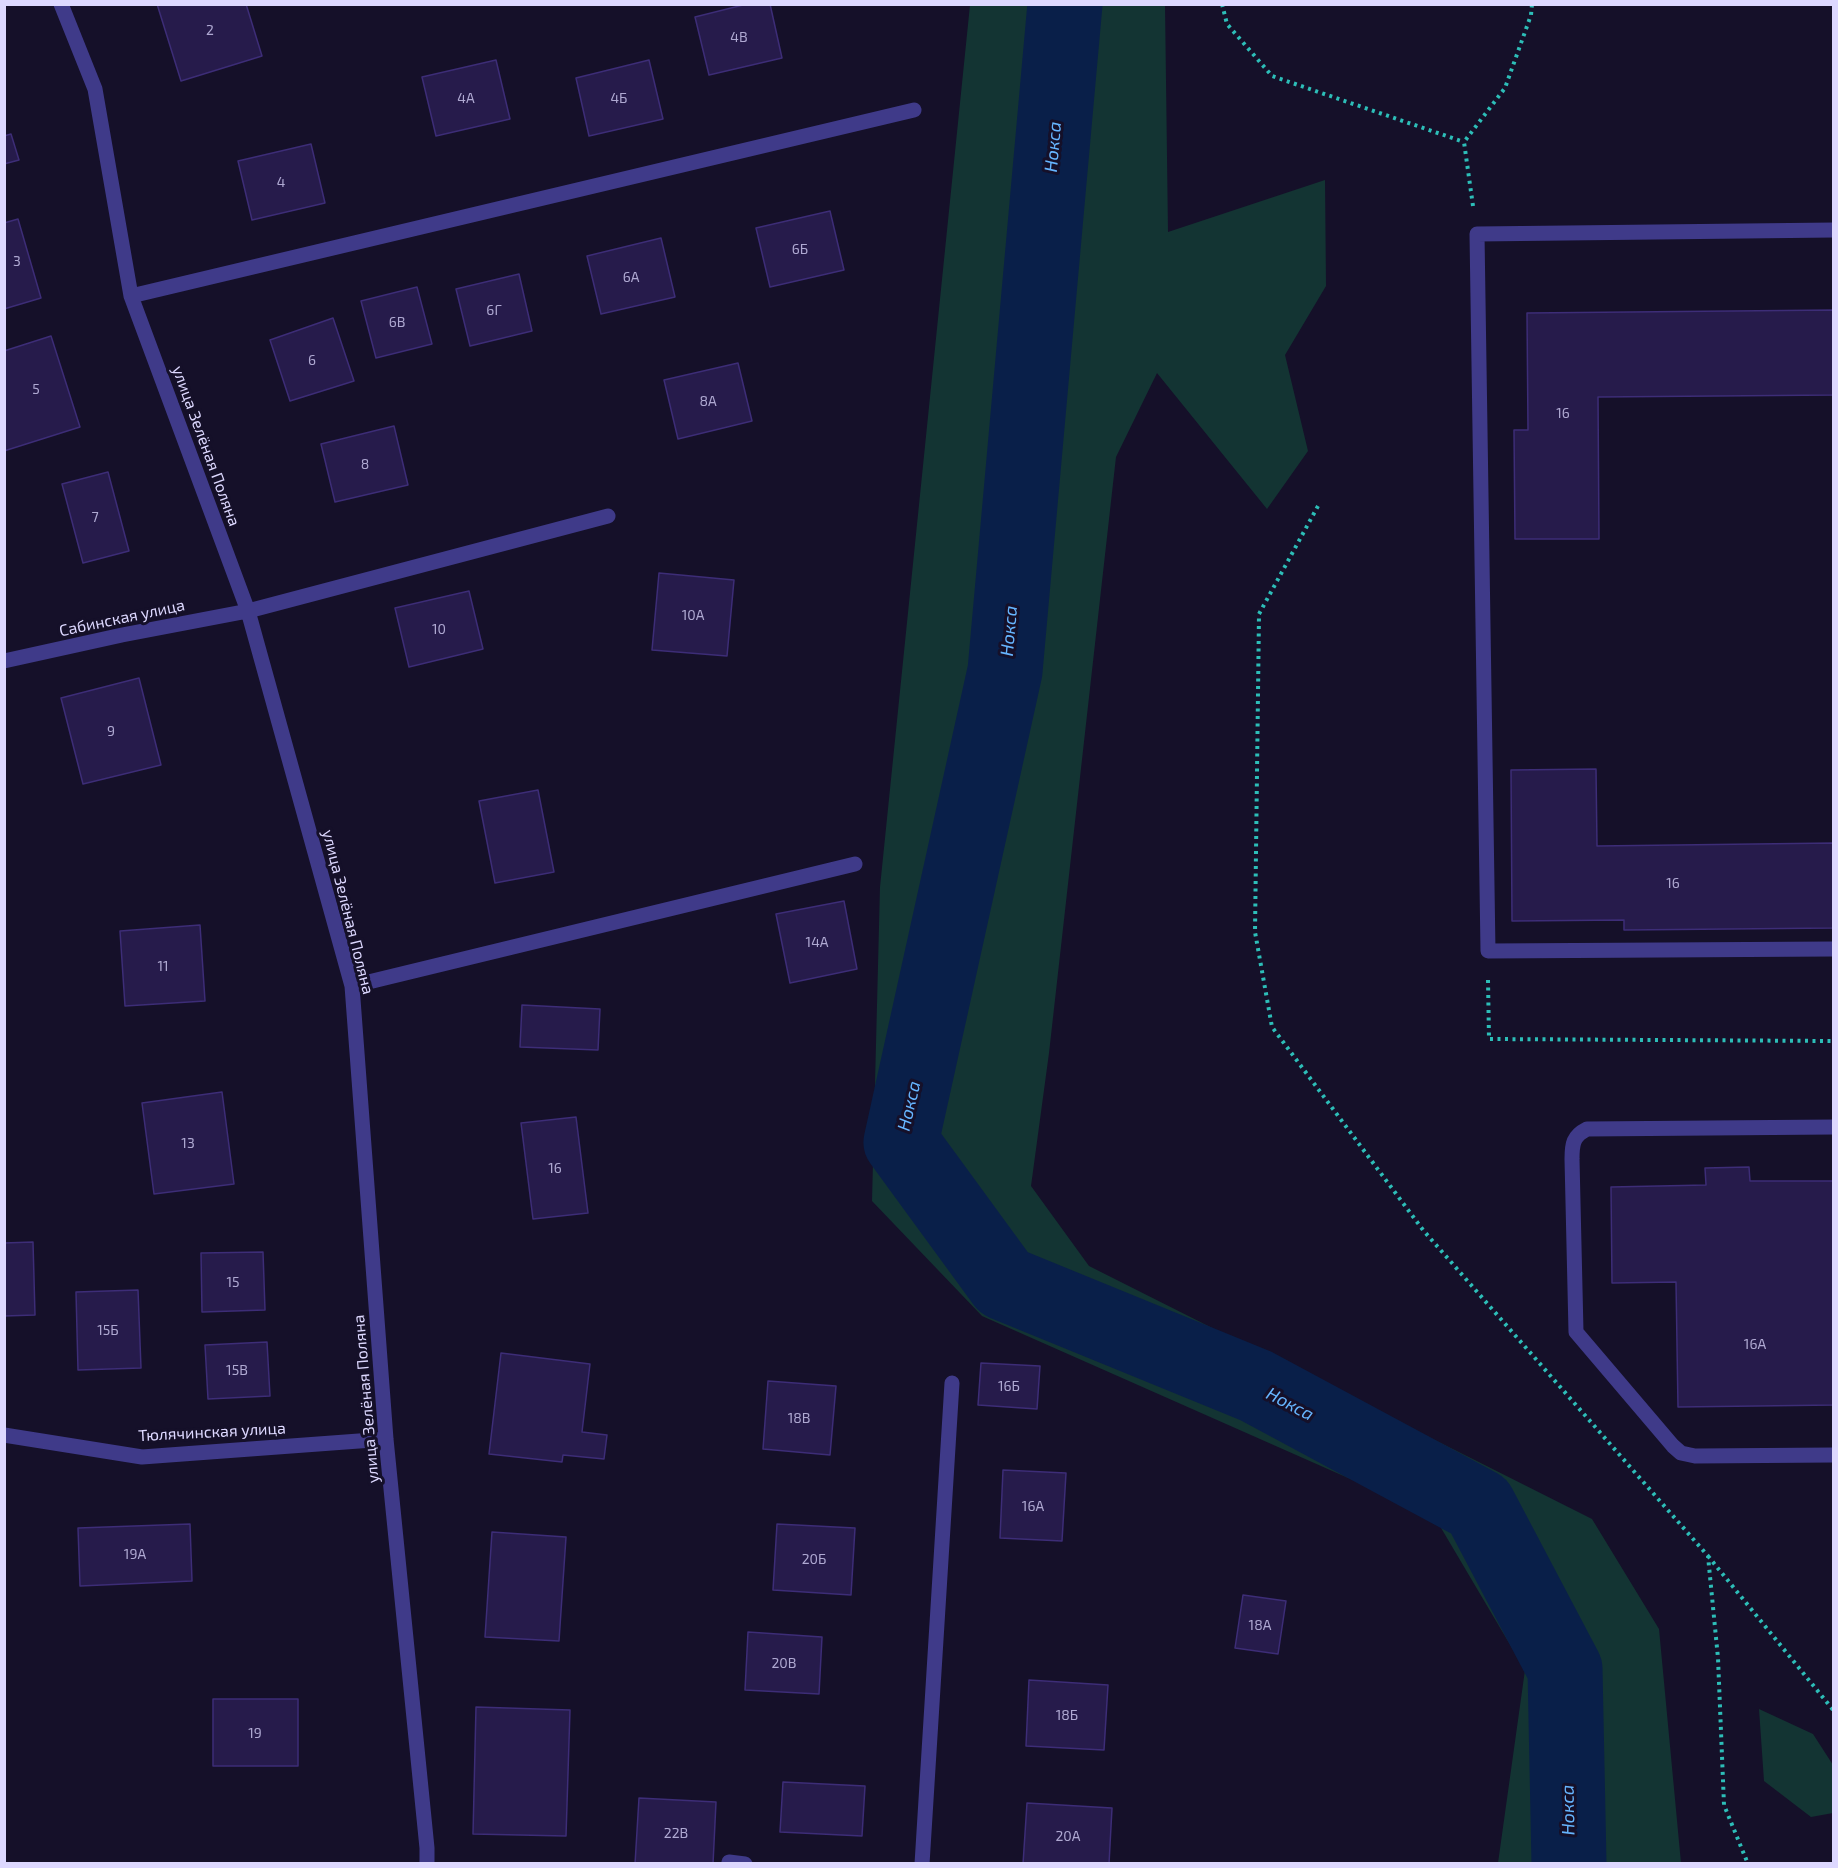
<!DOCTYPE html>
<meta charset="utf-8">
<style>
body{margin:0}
#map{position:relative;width:1838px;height:1868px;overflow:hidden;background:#151029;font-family:"Exo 2",sans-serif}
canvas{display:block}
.frame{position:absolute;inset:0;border:6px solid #ddd8ff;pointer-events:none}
</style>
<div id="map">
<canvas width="1838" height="1868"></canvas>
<div class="frame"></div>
</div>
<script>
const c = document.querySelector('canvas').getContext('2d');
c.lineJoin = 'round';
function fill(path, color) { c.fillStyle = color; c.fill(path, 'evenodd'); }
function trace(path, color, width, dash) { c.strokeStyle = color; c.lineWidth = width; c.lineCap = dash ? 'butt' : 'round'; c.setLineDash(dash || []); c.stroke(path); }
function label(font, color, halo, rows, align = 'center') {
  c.font = font + ' "Exo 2",sans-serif'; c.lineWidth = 6; c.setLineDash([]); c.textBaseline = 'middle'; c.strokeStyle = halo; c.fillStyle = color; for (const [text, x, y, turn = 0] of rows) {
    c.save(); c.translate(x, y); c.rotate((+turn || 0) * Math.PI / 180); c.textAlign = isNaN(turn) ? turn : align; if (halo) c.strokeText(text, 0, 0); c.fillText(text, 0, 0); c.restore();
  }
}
const green = new Path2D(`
 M970 5H1165L1168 232 1325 180 1326 286 1285 355 1308 451 1267 509 1157 373 1116 457 1049 1053 1031 1186 1089 1266 1592 1519 1659 1629 1681 1863H1498L1525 1670 1434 1516 982 1316 872 1201 880 887Z
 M1759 1709 1813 1734 1833 1765V1813L1811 1817 1764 1781Z`);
const river = new Path2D(`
 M1065 4 1005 671 901 1142 1004 1283 1256 1386 1479 1506 1565 1669 1569 1864`);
const building = new Path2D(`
 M157 4H246L262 56 181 81Z
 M747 4H770L782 58 709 75 695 17Z
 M496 60 510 119 436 136 422 77Z
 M649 60 663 119 589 136 576 78Z
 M11 134 19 160 4 164V136Z
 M311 144 325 203 252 220 238 161Z
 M830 211 844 270 770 287 756 228Z
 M18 219 41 298 4 309V223Z
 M661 238 675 297 601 314 587 256Z
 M519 274 532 331 470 346 456 289Z
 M417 287 432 344 376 358 361 301Z
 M1834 310V395L1598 397 1599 539H1515L1514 430H1528L1527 313Z
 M333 318 354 381 290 401 270 340Z
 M51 336 80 427 4 451V351Z
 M738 363 752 421 678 439 664 380Z
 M394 426 408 485 335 502 321 444Z
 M108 472 129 551 83 563 62 484Z
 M659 573 734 580 727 656 652 650Z
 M469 591 483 649 409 667 395 608Z
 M139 678 161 765 83 784 61 698Z
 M1596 769 1597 846 1834 843V928L1624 930V920L1512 921 1511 770Z
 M538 790 554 872 495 883 479 801Z
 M844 901 857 969 790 983 776 914Z
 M200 925 205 1001 125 1006 120 931Z
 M522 1005 600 1009 598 1050 520 1047Z
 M222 1092 234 1184 154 1194 142 1103Z
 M576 1117 588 1213 533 1219 521 1123Z
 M1749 1167 1750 1181H1834V1405L1678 1407 1676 1282 1612 1283 1611 1187 1706 1185 1705 1168Z
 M33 1242 35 1315 4 1316V1243Z
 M263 1252 265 1310 202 1312 201 1253Z
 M138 1290 141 1368 78 1370 76 1292Z
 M267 1342 270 1396 208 1399 205 1345Z
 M501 1353 590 1364 582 1432 607 1435 604 1459 563 1455 562 1462 489 1454Z
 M981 1363 1040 1366 1037 1409 978 1405Z
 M768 1381 836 1386 830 1455 763 1449Z
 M1003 1470 1066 1473 1062 1541 1000 1538Z
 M190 1524 192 1581 80 1586 78 1528Z
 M777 1524 855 1528 851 1595 773 1590Z
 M492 1532 566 1537 559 1641 485 1637Z
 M1243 1595 1286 1601 1278 1654 1235 1648Z
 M748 1632 822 1637 819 1694 745 1690Z
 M1029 1680 1108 1685 1104 1750 1026 1746Z
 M213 1699H298V1766H213Z
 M476 1707 570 1710 566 1836 473 1834Z
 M783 1782 865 1786 862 1836 780 1832Z
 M639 1798 716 1802 713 1864H635Z
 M1027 1803 1112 1808 1109 1864H1023Z`);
const path = new Path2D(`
 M1222 4 1227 24 1272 76 1464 142
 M1473 206 1464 142 1505 88 1531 15 1532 4
 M1318 506 1259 614 1255 932 1272 1027 1423 1230 1708 1556 1718 1658 1724 1805 1748 1864
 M1488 980 1489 1039 1834 1041
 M1708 1556 1834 1711`);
const minor = new Path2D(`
 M61 4 95 89 131 296 248 611 352 986 386 1439 427 1848V1864
 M1834 230 1477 234 1488 951 1834 949
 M131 296 914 110
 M4 661 122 635 248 611 608 516
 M352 986 855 864
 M1834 1127 1587 1129C1573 1136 1572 1144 1572 1159L1576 1332 1673 1446 1681 1453 1695 1456 1834 1455
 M4 1435 142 1457 386 1439
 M729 1862 745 1864
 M922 1864 952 1383`);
const numberNames = [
 ["2",210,30],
 ["4В",739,37],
 ["4А",466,98],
 ["4Б",619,98],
 ["4",281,182],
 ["6Б",800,249],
 ["3",17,261],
 ["6А",631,277],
 ["6Г",494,310],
 ["6В",397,322],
 ["6",312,360],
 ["5",36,389],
 ["8А",708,401],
 ["16",1563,413],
 ["8",365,464],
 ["7",95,517],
 ["10А",693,615],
 ["10",439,629],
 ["9",111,731],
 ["16",1673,883],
 ["14А",817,942],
 ["11",163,966],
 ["13",188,1143],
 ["16",555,1168],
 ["15",233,1282],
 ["15Б",108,1330],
 ["16А",1755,1344],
 ["15В",237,1370],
 ["16Б",1009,1386],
 ["18В",799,1418],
 ["16А",1033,1506],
 ["19А",135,1554],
 ["20Б",814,1559],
 ["18А",1260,1625],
 ["20В",784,1663],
 ["18Б",1067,1715],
 ["19",255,1733],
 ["22В",676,1833],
 ["20А",1068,1836]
];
const streetNames = [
 ["улица Зелёная Поляна",206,446,70],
 ["Сабинская улица",122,618,-12],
 ["улица Зелёная Поляна",348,912,76],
 ["улица Зелёная Поляна",366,1399,-95],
 ["Тюлячинская улица",212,1432,-3]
];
const waterNames = [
 ["Нокса",1053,147,-85],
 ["Нокса",1009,631,-85],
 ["Нокса",909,1106,-77],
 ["Нокса",1290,1404,28],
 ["Нокса",1568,1810,-91]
];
fill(green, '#133433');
trace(river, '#091f49', 75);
fill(building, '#261b4b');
trace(building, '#3d2d77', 1.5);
trace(path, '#2dbeb8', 4, [3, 4.5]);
trace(minor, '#3f3a89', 15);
label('14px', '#afa9d2', null, numberNames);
label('16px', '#ddd8ff', '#151029', streetNames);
label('italic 18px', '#66b5ff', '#151029', waterNames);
</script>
